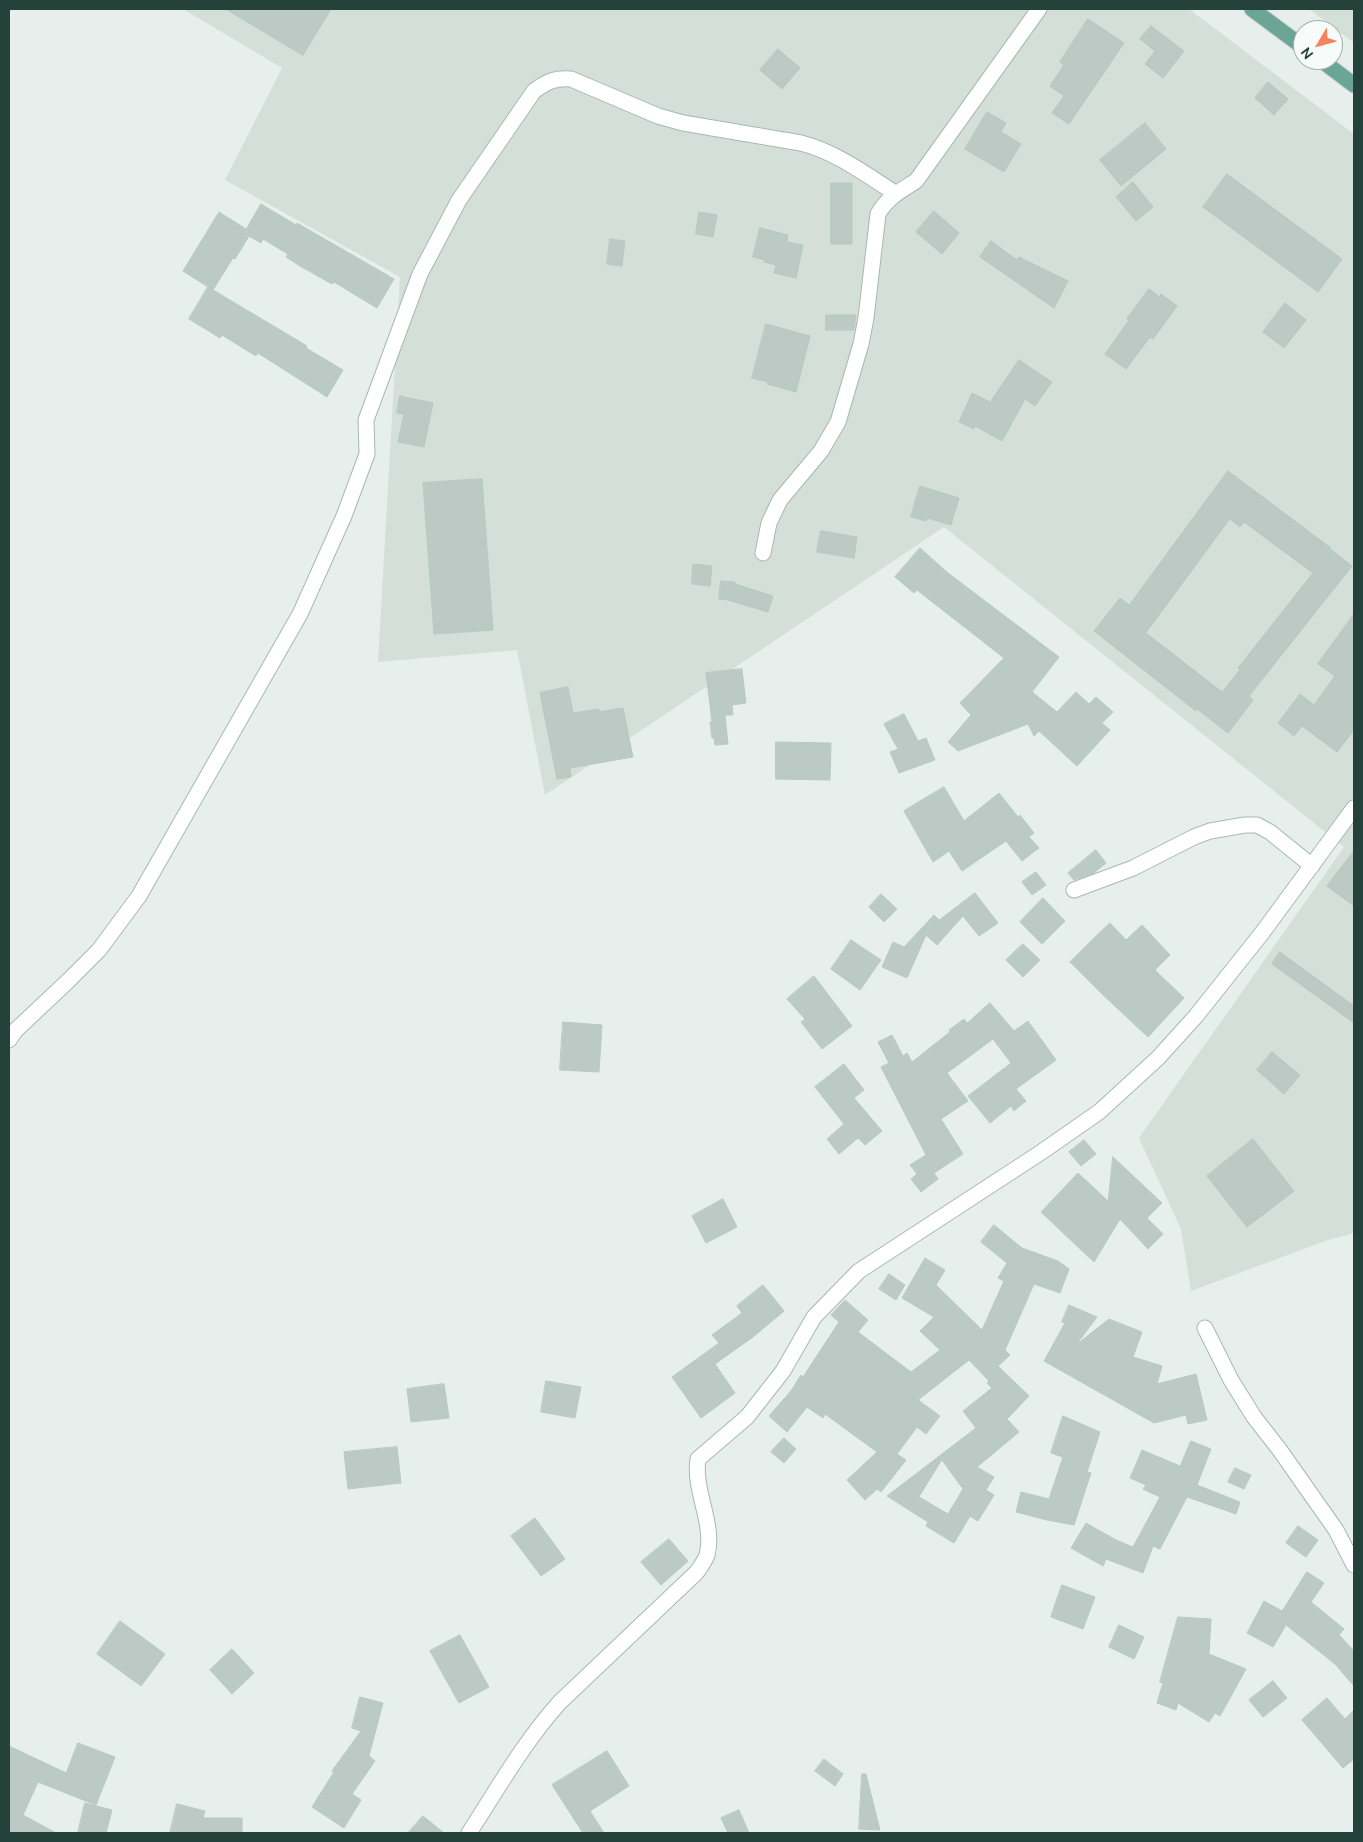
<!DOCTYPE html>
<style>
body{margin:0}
#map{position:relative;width:1363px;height:1842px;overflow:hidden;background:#e6efeb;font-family:Ubuntu,sans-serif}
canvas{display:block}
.frame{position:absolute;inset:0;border:10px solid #24423a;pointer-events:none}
.north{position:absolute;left:1293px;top:20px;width:50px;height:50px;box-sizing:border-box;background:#f7fbf9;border:1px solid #a3b1ad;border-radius:50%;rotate:233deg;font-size:14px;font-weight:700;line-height:20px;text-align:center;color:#24423a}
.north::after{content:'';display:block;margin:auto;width:18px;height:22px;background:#f4845f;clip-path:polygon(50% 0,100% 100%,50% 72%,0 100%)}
</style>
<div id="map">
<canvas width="1363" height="1842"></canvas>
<div class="frame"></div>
<div class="north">N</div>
</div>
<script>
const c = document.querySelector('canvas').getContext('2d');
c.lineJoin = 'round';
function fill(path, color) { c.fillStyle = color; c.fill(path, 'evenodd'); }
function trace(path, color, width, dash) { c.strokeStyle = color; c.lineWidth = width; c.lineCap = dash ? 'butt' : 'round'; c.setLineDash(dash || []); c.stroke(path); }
const built = new Path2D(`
 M183 9H1189L1354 134V1233L1328 1240 1191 1291 1181 1229 1139 1138 1344 847 944 527 545 795 517 650 378 662 400 277 225 180 282 68Z
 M1309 9H1354V43Z`);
const building = new Path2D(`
 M226 9H331L303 55Z
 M1088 19 1124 43 1069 124 1052 113 1064 96 1050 86 1064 65 1060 62Z
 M1151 26 1184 51 1163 78 1145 64 1155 51 1140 39Z
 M778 49 800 68 782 89 760 70Z
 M1268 82 1288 99 1274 115 1255 98Z
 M987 112 1006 123 1001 132 1021 144 1004 172 965 149Z
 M1145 123 1166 149 1121 186 1100 160Z
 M1227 174 1342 259 1318 292 1203 207Z
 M1133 182 1153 207 1136 221 1116 197Z
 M831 183H852V244H831Z
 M261 204 296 225 297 223 394 279 377 308 334 282 332 284 300 266 286 257 288 254 263 239 261 243 249 236 235 259 233 258 213 290 183 271 219 212 246 229Z
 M934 211 959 233 942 254 916 232Z
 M699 212 717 215 713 237 696 234Z
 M760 228 788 235 787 242 803 245 796 278 774 273 776 265 764 262 765 260 753 257Z
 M610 239 625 241 622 266 607 264Z
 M991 241 1017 260 1019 257 1068 281 1054 308 980 257Z
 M208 287 307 346 306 348 343 370 327 397 258 353 256 356 222 335 220 338 189 319Z
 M1149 289 1160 297 1161 294 1177 306 1153 339 1150 337 1126 369 1105 354 1129 320 1127 319Z
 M1285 303 1306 320 1284 348 1263 332Z
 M826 315H856L854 330H826Z
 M766 324 810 336 796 392 767 384 768 382 752 378Z
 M1019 360 1052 382 1035 406 1025 399 1002 441 975 426 974 429 959 422 972 393 990 402Z
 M400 396 433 403 424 447 398 442 404 414 397 413Z
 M1228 471 1331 548 1330 549 1352 566 1249 696 1253 700 1228 733 1197 709 1196 711 1094 631 1120 598 1129 605ZM1230 519 1240 527 1244 522 1313 573 1238 668 1240 670 1222 692 1146 633Z
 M482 479 493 630 434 634 423 483Z
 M920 486 959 498 951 525 927 518 926 521 911 517Z
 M821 531 857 537 854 558 817 552Z
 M920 548 948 573 1059 657 1032 692 1057 712 1076 692 1089 704 1096 697 1113 712 1102 723 1110 730 1077 766 1039 731 1034 736 1028 724 958 751 948 742 971 715 960 703 1004 658 917 590 914 593 895 577Z
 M693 564 712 566 710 586 692 584Z
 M721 581 735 582V584L773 596 768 612 728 600 719 599Z
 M1354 614V730L1337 752 1302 726 1294 736 1278 723 1300 694 1314 705 1335 676 1318 664Z
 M742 669 746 703 732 705 733 715H725L728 744 715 745 714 738H712L710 722H712L706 673Z
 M568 687 573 713 599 709V712L623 708 633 757 570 768 571 777 557 779 540 693Z
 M904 714 918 741 926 738 935 760 899 773 890 752 898 749 884 724Z
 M776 742 831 743 830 780 776 779Z
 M944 787 964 821 999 793 1018 817 1020 815 1034 833 1029 837 1039 848 1022 861 1006 841 962 871 949 851 933 862 904 811Z
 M1096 850 1106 863 1094 873 1074 880 1068 873Z
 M1354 851V906L1327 886Z
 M1036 872 1046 885 1032 895 1022 882Z
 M975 893 998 923 979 936 963 916 937 945 926 935 907 978 882 967 893 942 904 947 934 915 939 920Z
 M881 894 897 909 884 922 869 907Z
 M1043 898 1065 921 1042 944 1020 922Z
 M1110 923 1126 940 1142 925 1170 955 1155 970 1184 998 1148 1037 1101 993 1070 962Z
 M851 940 881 960 860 990 831 969Z
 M1023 944 1040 960 1023 977 1006 960Z
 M1280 952 1354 1006V1023L1272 964Z
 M814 976 852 1026 822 1049 801 1022 805 1019 787 999Z
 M990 1003 1014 1031 1028 1021 1056 1060 1016 1089 1026 1101 1014 1111 1011 1106 990 1123 968 1096 1011 1063 993 1039 947 1073 968 1101 941 1119 963 1154 934 1173 938 1179 921 1192 911 1179 917 1174 910 1165 926 1155 881 1067 889 1063 878 1042 892 1035 903 1056 907 1053 912 1062 950 1032 949 1030 964 1019 967 1023Z
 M563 1022 602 1025 599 1072 560 1070Z
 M1272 1052 1300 1075 1284 1094 1257 1070Z
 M844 1064 864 1090 854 1098 882 1131 865 1145 858 1138 839 1154 827 1139 844 1124 815 1087Z
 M1253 1139 1294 1191 1247 1227 1207 1176Z
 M1084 1140 1096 1154 1081 1166 1069 1152Z
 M1113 1157 1162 1203 1147 1218 1163 1234 1148 1249 1120 1219 1094 1262 1041 1212 1078 1173 1108 1201Z
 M723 1199 737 1227 706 1243 692 1216Z
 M994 1225 1022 1248 1058 1261 1069 1269 1060 1293 1034 1284 1005 1350 1010 1355 998 1366 1029 1396 1007 1419 1019 1432 977 1467 994 1477 986 1490 994 1495 978 1521 970 1516 954 1543 926 1526 928 1522 887 1496 976 1428 963 1411 992 1388 987 1383 989 1381 969 1360 918 1400 940 1416 926 1434 917 1427 897 1454 906 1460 881 1492 877 1489 865 1500 847 1480 877 1452 825 1414 823 1418 807 1407 787 1432 769 1416 791 1391 801 1375 803 1377 839 1322 831 1315 845 1300 868 1320 858 1332 911 1372 940 1350 920 1331 934 1317 902 1298 925 1258 945 1270 936 1285 982 1330 1004 1281 998 1278 1007 1263 981 1242ZM942 1460 963 1489 948 1514 919 1497Z
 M889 1274 905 1285 896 1300 879 1289Z
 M763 1285 784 1311 753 1337 715 1364 735 1393 701 1418 672 1377 719 1343 712 1335 742 1313 737 1306Z
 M1069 1305 1097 1317 1076 1345 1109 1319 1142 1332 1133 1357 1162 1366 1157 1384 1196 1374 1207 1420 1188 1424 1186 1415 1154 1423 1044 1361 1065 1323 1062 1322Z
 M546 1381 581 1387 575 1418 541 1412Z
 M444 1384 449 1418 411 1422 407 1389Z
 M1063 1416 1100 1432 1087 1472 1091 1473 1074 1525 1047 1520 1016 1512 1021 1492 1049 1499 1063 1457 1051 1453Z
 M784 1438 796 1449 784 1463 771 1452Z
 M1191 1441 1211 1449 1197 1485 1240 1502 1236 1514 1187 1497 1160 1549 1153 1546 1143 1573 1106 1559 1103 1566 1071 1548 1086 1523 1116 1540 1133 1547 1160 1497 1143 1489 1146 1485 1130 1478 1142 1450 1180 1466Z
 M397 1447 401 1483 348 1489 344 1452Z
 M1235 1468 1251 1475 1244 1489 1228 1482Z
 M535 1518 565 1559 541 1576 511 1536Z
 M1298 1526 1318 1540 1306 1557 1286 1543Z
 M669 1539 688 1561 661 1585 641 1562Z
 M1307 1572 1324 1583 1311 1602 1344 1629 1339 1635 1354 1651V1686L1335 1664 1286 1625 1273 1647 1247 1633 1264 1601 1282 1611Z
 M1062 1585 1095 1597 1083 1629 1051 1617Z
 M1178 1617 1211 1619 1209 1654 1246 1669 1220 1716 1215 1713 1209 1722 1178 1703 1176 1710 1157 1703 1163 1683 1160 1682Z
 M120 1621 165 1654 141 1686 97 1654Z
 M1119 1625 1144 1637 1134 1659 1109 1647Z
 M460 1635 489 1687 459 1703 430 1651Z
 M232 1649 254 1673 232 1694 210 1670Z
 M1273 1681 1287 1698 1263 1717 1249 1700Z
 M360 1697 383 1703 369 1756 375 1761 352 1794 361 1800 344 1828 312 1807 334 1772 332 1771 361 1731 352 1728Z
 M1327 1698 1345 1719 1354 1710V1759L1343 1768 1302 1720Z
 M78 1743 115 1757 96 1805 38 1782 23 1815 56 1833H9V1746L66 1773Z
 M607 1751 629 1786 590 1811 604 1833H583L552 1785Z
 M824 1759 843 1774 835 1786 815 1771Z
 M862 1774H866L880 1830 859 1829Z
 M85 1803 112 1810 106 1833H78Z
 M177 1804 205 1811 203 1818H242V1833H170Z
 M739 1810 749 1833H728L721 1818Z
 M423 1816 444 1833H408Z`);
const street = new Path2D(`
 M763 553 769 523 780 500 821 451 838 422 861 344 866 318 878 214C887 198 900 191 916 181L1039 9
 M1074 890 1133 868 1194 837 1210 831 1245 825H1257L1270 832 1312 866
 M9 1040 16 1030 68 981 99 950 139 896 284 642 300 614 344 516 367 454 366 420 420 274 459 200 534 91C548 81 554 78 571 79L658 116 683 123 801 143C836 152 865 174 895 193
 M1205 1328 1231 1380 1254 1417 1279 1449 1336 1530 1354 1565
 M469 1833C498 1788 524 1742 560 1702L697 1572C700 1567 705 1561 707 1555 715 1523 693 1491 698 1459L747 1417 783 1371 814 1317 859 1271 1040 1153 1099 1112 1158 1058 1196 1016 1262 933 1354 808`);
const primary = new Path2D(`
 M1252 9 1303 47
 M1321 60 1354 85`);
fill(built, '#d4dfda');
fill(building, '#bbcac4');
trace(building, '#b8c9c2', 1);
trace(street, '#a8b8b2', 17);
trace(primary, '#c2cac8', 17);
trace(street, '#fff', 15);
trace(primary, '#6aa596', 15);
</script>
